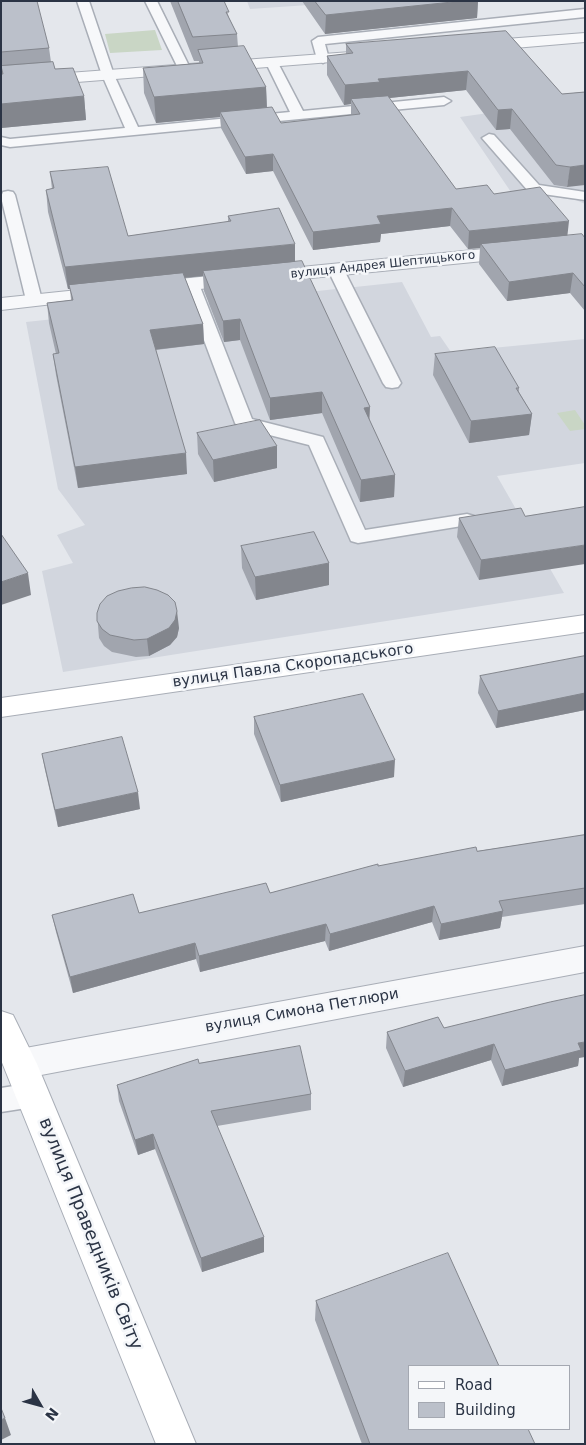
<!DOCTYPE html>
<meta charset="utf-8">
<style>
body{margin:0}
#map{position:relative;width:586px;height:1445px;overflow:hidden;background:#e4e7ec;font-family:"DejaVu Sans",sans-serif}
canvas{display:block}
.frame{position:absolute;inset:0;border:2px solid #2b3445;pointer-events:none}
.legend{position:absolute;left:408px;top:1365px;width:162px;height:65px;box-sizing:border-box;background:#f4f6f9;border:1px solid #a4a8b1;margin:0;padding:6px 9px;list-style:none;font-size:15px;color:#2b3445}
.legend li{display:flex;align-items:center;gap:10px;height:25px}
.legend b{width:25px;border:1px solid #a4a8b1}
.north{position:absolute;left:15px;top:1380px;width:50px;height:50px;-webkit-text-stroke:4px #f4f6f9;paint-order:stroke;rotate:128deg;font-size:14px;font-weight:700;line-height:20px;text-align:center;color:#2b3445}
.north::after{content:'';display:block;margin:auto;width:18px;height:22px;background:#2b3445;clip-path:polygon(50% 0,100% 100%,50% 72%,0 100%)}
</style>
<div id="map">
<canvas width="586" height="1445"></canvas>
<div class="frame"></div>
<ul class="legend">
<li><b style="height:6px;background:#fff"></b>Road</li>
<li><b style="height:14px;background:#bbc0ca"></b>Building</li>
</ul>
<div class="north">N</div>
</div>
<script>
const c = document.querySelector('canvas').getContext('2d');
c.lineJoin = 'round';
function fill(path, color) { c.fillStyle = color; c.fill(path, 'evenodd'); }
function trace(path, color, width, dash) { c.strokeStyle = color; c.lineWidth = width; c.lineCap = dash ? 'butt' : 'round'; c.setLineDash(dash || []); c.stroke(path); }
function label(font, color, halo, rows, align = 'center') {
  c.font = font + ' "DejaVu Sans",sans-serif'; c.lineWidth = 5; c.setLineDash([]); c.textBaseline = 'middle'; c.strokeStyle = halo; c.fillStyle = color; for (const [text, x, y, turn = 0] of rows) {
    c.save(); c.translate(x, y); c.rotate((+turn || 0) * Math.PI / 180); c.textAlign = isNaN(turn) ? turn : align; if (halo) c.strokeText(text, 0, 0); c.fillText(text, 0, 0); c.restore();
  }
}
const built = new Path2D(`
 M247 1H367L250 9Z
 M585 93V204L576 200 531 194 513 195 460 117 510 110Z
 M402 282 431 337 440 336 451 352 585 339V463L497 476 564 593 63 672 42 571 73 563 57 535 85 525 58 489 26 322Z`);
const green = new Path2D(`
 M155 30 162 50 110 53 105 34Z
 M575 410 585 425V429L570 431 557 413Z`);
const lane = new Path2D(`
 M77 1H89L114 75 138 127 290 112 266 63 272 59 278 63 303 111 444 97 451 101 444 105 10 147 1 145V137L10 139 125 128 102 75Z
 M145 1H157L191 70 190 73H180L179 70Z
 M585 9V17L325 44 329 59 323 63 317 59 312 41 318 37Z
 M489 134 494 135 539 185 585 192V200L529 192 482 138Z
 M8 191 13 192 15 195 42 300 40 303H28L26 300 1 197 3 192Z
 M336 265 342 267 344 270 401 383 398 387 392 388 386 387 383 383 328 270 330 267Z
 M191 279 197 281 199 284 252 419 323 437 365 530 467 514 474 516 477 520 474 524 358 543 351 541 309 445 238 427 235 423 183 284 185 281Z
 M33 1083 43 1086 47 1095 43 1104 33 1107 1 1112V1088Z`);
const street = new Path2D(`
 M585 33V42L479 51 474 49 471 46 474 43 479 41Z
 M364 51 369 53 372 56 369 59 1 88V78Z
 M585 239V251L149 294 142 292 139 288 142 284 149 282Z
 M107 287 114 289 117 293 114 297 1 310V298Z
 M585 946V972L20 1079 8 1074 3 1064 8 1054 20 1049Z`);
const secondary = new Path2D(`
 M585 615V632L1 717V698Z
 M1 1011 13 1015 37 1064 196 1444H156L1 1060Z`);
const wall = new Path2D(`
 M1 1 49 48 51 62 55 69 84 96 86 120 1 128Z
 M170 1H224L229 18 237 34 238 47 266 87 267 107 281 123 351 115V104L344 105 327 75V56L346 54V44L506 31 562 94 585 92 567 187 554 185 510 129 496 130 466 90 389 98 456 189 494 194 567 236 585 238V311L570 293 507 301 479 264 480 248 468 249 450 226 381 234 380 242 313 250 273 171 246 174 221 128 220 117 156 123 144 93 143 68 199 63V61H194Z
 M302 1H478L477 18 325 34Z
 M50 172 128 236 228 222V216L295 262 395 475 394 497 360 502 322 413 270 420 240 340 224 342 204 291 203 276 185 278 203 324 204 344 156 350 187 474 78 488 56 375 53 354H56L49 323 47 303 71 300 70 289H68L48 212 46 190 52 189Z
 M435 354 519 388V392L532 414 529 435 469 443 433 375Z
 M197 433 277 446V468L214 482 198 454Z
 M525 516 479 580 457 537 459 518Z
 M241 546 329 585 256 600 242 568Z
 M97 613 179 628 177 637 170 645 149 656 136 657 112 652 104 646 99 638Z
 M585 656V710L496 728 478 693 480 676Z
 M254 717 394 777 281 802 254 734Z
 M42 754 140 809 58 827 45 770Z
 M585 835V904L502 917 500 928 439 940 432 922 329 951 325 941 200 972 196 959 73 993 56 932 52 915 139 913 270 893 378 866Z
 M444 1028 579 1058 578 1066 502 1086 491 1060 403 1087 386 1048 387 1032Z
 M199 1063 311 1094V1110L217 1126 264 1252 202 1272 155 1149 138 1155 119 1101 117 1085Z
 M316 1301 535 1444H362L315 1320Z`);
const shadedWall = new Path2D(`
 M462 1H478L477 18 325 34 326 15Z
 M468 71 466 90 380 99H351V104L344 105 345 85 378 79Z
 M266 87 267 112H220V117L156 123 154 97Z
 M84 96 86 120 1 128V104Z
 M512 109 510 129 496 130 498 110Z
 M273 154V171L246 174 245 157Z
 M585 165V185L567 187 570 167Z
 M452 208 450 226 381 234 380 242 313 250V232L377 216Z
 M569 221 567 239 481 244 480 248 468 249 469 231Z
 M295 244V266L203 271V276L70 289 69 285 70 289H68L65 267Z
 M573 273 570 293 507 301 509 282Z
 M240 319V340L224 342 223 321Z
 M203 324 204 344 152 350 150 330Z
 M322 392V413L270 420V398Z
 M370 407 369 428 364 408Z
 M532 414 529 435 469 443 471 421Z
 M277 446V468L214 482 213 460Z
 M186 453 187 474 78 488 75 467Z
 M395 475 394 497 360 502 361 480Z
 M585 545V564L479 580 481 560Z
 M329 563V585L256 600 255 577Z
 M28 573 31 595 1 605V582Z
 M177 611 179 628 177 637 170 645 149 656 147 639Z
 M585 693V710L496 728 498 711Z
 M395 760 394 777 281 802 280 785Z
 M138 792 140 809 58 827 55 810Z
 M434 906 432 922 329 951 330 934Z
 M503 911 500 928 439 940 441 924Z
 M326 924 325 941 200 972 199 956Z
 M195 943 196 959 73 993 70 977Z
 M585 1042V1057L579 1058 578 1066 502 1086 505 1070 578 1043Z
 M494 1044 491 1060 403 1087 405 1071Z
 M153 1134 155 1149 138 1155 135 1140Z
 M264 1237V1252L202 1272 201 1258Z
 M5 1418 11 1435 1 1440V1420Z`);
const building = new Path2D(`
 M1 1H37L49 48 1 52Z
 M178 1H224L229 12H226L237 34 193 37Z
 M315 1H462L326 15Z
 M506 31 562 94 585 92V165L570 167 556 165 512 109 498 110 468 71 378 79 380 82 345 85 327 56 353 53 346 44Z
 M244 46 266 87 154 97 143 68 203 63 198 50Z
 M53 62 55 69 73 68 84 96 1 104V74H3L1 66Z
 M388 96 456 189 487 185 494 194 540 187 569 221 469 231 452 208 377 216 381 224 313 232 273 154 245 157 220 112 272 107 281 123 360 114 351 99Z
 M108 167 128 236 231 221 228 216 279 208 295 244 65 267 46 190 54 188 50 172Z
 M582 234 585 238V287L573 273 509 282 481 244Z
 M302 261 370 407 364 408 395 475 361 480 322 392 270 398 240 319 223 321 203 271Z
 M183 273 203 324 150 330 186 453 75 467 53 354 59 353 47 303 73 300 69 285Z
 M495 347 519 388H516L532 414 471 421 435 354Z
 M260 420 277 446 213 460 197 433Z
 M585 507V545L481 560 459 518 521 508 525 516Z
 M314 532 329 563 255 577 241 546Z
 M1 534 28 573 1 582Z
 M145 587 157 590 168 595 175 602 177 611 175 620 169 628 147 639 134 640 110 635 102 629 97 621V613L100 604 107 596 118 591 131 588Z
 M585 656V693L498 711 480 676Z
 M363 694 395 760 280 785 254 717Z
 M122 737 138 792 55 810 42 754Z
 M585 835V888L499 901 503 911 441 924 434 906 330 934 326 924 199 956 195 943 70 977 52 915 133 894 139 913 266 883 270 893 378 864V866L476 847 477 851Z
 M585 995V1042L578 1043 581 1050 505 1070 494 1044 405 1071 387 1032 438 1017 444 1028 550 1002Z
 M300 1046 311 1094 211 1111 264 1237 201 1258 153 1134 135 1140 117 1085 198 1059 199 1063Z
 M448 1253 499 1366H410V1429H528L535 1444H370L316 1301Z
 M1 1408 5 1418 1 1420Z`);
const farStreetnames = [
 ["вулиця Андрея Шептицького",383,265,-6]
];
const streetNames = [
 ["вулиця Павла Скоропадського",293,666,-8],
 ["вулиця Симона Петлюри",302,1011,-10]
];
const nearStreetnames = [
 ["вулиця Праведників Світу",90,1234,68]
];
fill(built, '#d2d6de');
fill(green, '#c9d6c5');
trace(lane, '#a9aeb7', 3);
trace(street, '#a9aeb7', 2);
trace(secondary, '#a9aeb7', 2);
fill(lane, '#f7f8fa');
fill(street, '#f7f8fa');
fill(secondary, '#fff');
fill(wall, '#a1a5ae');
fill(shadedWall, '#83868d');
fill(building, '#bbc0ca');
trace(building, '#83868d', 1);
label('12px', '#2b3445', '#f4f6f9', farStreetnames);
label('15px', '#2b3445', '#f4f6f9', streetNames);
label('18px', '#2b3445', '#f4f6f9', nearStreetnames);
</script>
